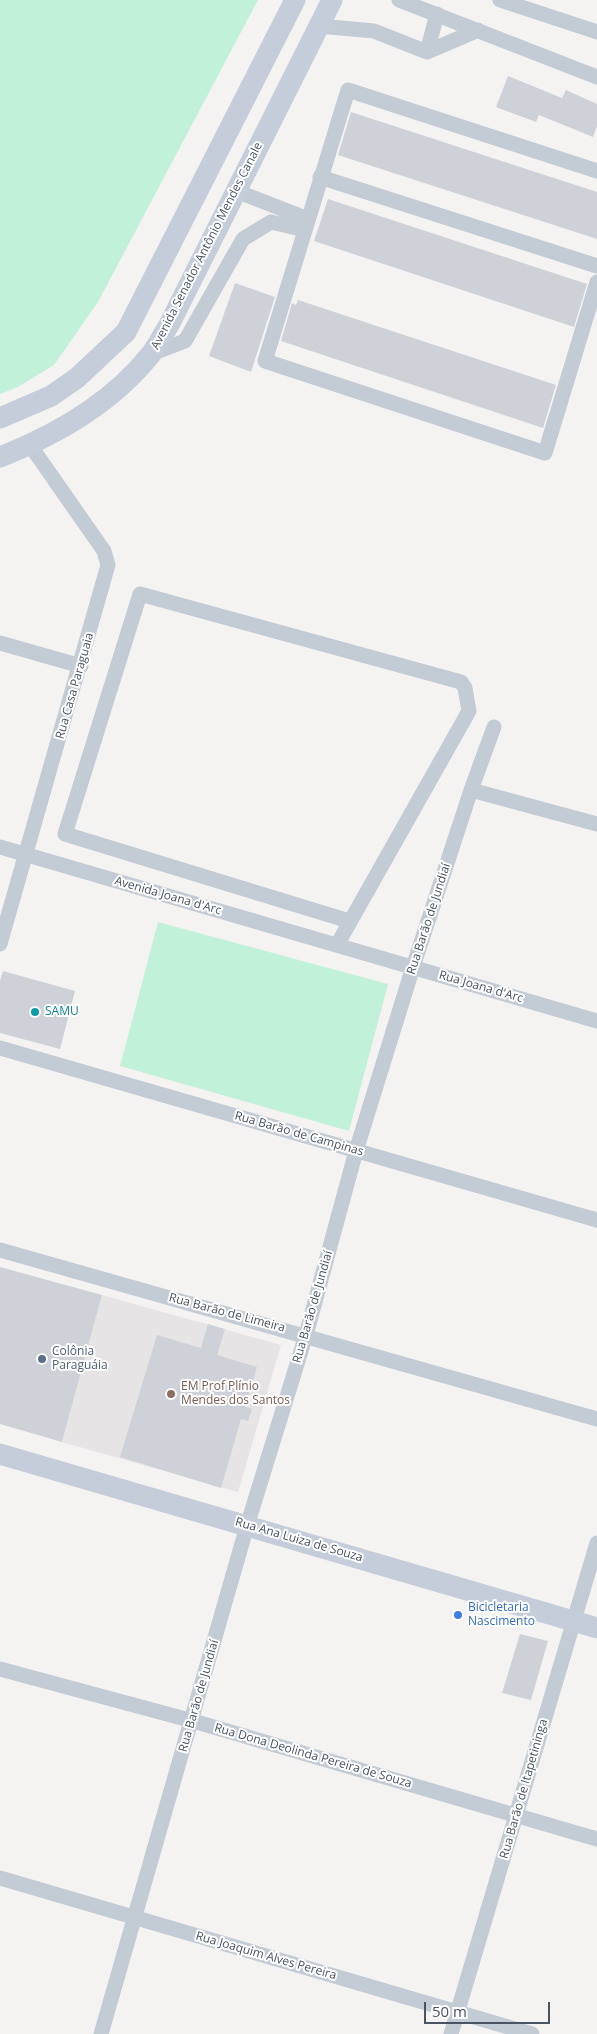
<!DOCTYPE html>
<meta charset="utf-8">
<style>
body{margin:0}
#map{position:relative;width:597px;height:2034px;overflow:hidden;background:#f5f3f2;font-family:"Open Sans",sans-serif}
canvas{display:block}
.scale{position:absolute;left:424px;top:2002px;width:126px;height:22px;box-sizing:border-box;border:2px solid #495361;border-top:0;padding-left:6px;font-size:15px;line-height:18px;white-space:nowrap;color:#495361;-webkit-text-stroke:4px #fff;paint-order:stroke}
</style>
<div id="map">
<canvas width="597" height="2034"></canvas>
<div class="scale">50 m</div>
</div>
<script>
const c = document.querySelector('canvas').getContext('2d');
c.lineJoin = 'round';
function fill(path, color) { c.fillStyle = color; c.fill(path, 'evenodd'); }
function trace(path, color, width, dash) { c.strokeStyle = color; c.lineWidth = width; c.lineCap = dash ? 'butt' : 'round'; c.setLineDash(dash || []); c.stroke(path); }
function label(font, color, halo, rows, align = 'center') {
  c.font = font + ' "Open Sans",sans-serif'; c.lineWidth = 4; c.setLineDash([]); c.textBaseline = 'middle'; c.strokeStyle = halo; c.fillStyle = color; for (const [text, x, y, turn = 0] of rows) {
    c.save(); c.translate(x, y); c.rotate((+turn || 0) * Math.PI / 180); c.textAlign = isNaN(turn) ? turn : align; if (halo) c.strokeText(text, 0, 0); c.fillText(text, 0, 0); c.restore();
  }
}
const education = new Path2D(`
 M102 1295 281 1345 238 1492 62 1442Z`);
const green = new Path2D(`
 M0 0H258L98 302 54 365 18 387 0 394Z
 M158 922 388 984 349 1131 120 1066Z`);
const building = new Path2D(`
 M508 76 562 98 566 90 597 104V126L593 137 539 115 536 122 496 107Z
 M351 112 597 192V239L338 155Z
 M328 199 587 284 574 327 314 241Z
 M235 283 275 297 251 372 209 356Z
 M298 300 556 385 543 428 281 341 292 303 296 305Z
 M3 971 75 991 60 1049 0 1033V981Z
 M0 1267 102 1295 62 1442 0 1424Z
 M208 1324 225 1329 217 1355 257 1367 245 1407 252 1409 248 1421 241 1419 221 1488 120 1457 157 1335 201 1348Z
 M520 1634 548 1641 531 1700 502 1693Z`);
const street = new Path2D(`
 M399 0 597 77
 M500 0 597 32
 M319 26 374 31 427 52 478 30
 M427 52 437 14
 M597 171 348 90 265 361 545 453 597 282
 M320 177 597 266
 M236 191 308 219
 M151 354 185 341 243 239 271 222 305 230
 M0 643 81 666
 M471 790 597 824
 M0 847 597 1021
 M0 944 108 565 104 551 30 445
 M337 945 469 711 465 688 461 682 140 594 65 834 349 921
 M0 1048 597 1220
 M0 1250 597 1419
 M0 1669 193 1721 597 1839
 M0 1878 532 2034
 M101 2034 247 1526 306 1335 356 1151 413 967 471 790 494 727
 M451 2034 597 1543`);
const secondary = new Path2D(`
 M0 418 51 396 77 378 126 332 295 0
 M0 457C56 435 113 402 151 354 158 345 163 334 169 325L332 0
 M0 1454 597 1628`);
const markers = [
 [35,1012,5,"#0f9aa8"],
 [42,1359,5,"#5c6f8a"],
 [171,1394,5,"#8d6e63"],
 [458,1615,5,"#3f7fe0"]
];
const streetNames = [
 ["Avenida Senador Antônio Mendes Canale",207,246,-63],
 ["Rua Casa Paraguaia",75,686,-74],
 ["Avenida Joana d'Arc",168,896,16],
 ["Rua Barão de Jundiaí",429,919,-72],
 ["Rua Joana d'Arc",481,987,16],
 ["Rua Barão de Campinas",299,1134,16],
 ["Rua Barão de Jundiaí",313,1307,-74],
 ["Rua Barão de Limeira",227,1313,15],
 ["Rua Ana Luiza de Souza",299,1540,16],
 ["Rua Barão de Jundiaí",199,1696,-74],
 ["Rua Dona Deolinda Pereira de Souza",313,1756,16],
 ["Rua Barão de Itapetininga",524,1789,-74],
 ["Rua Joaquim Alves Pereira",266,1956,16]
];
const cultureNames = [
 ["SAMU",45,1012]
];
const serviceNames = [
 ["Colônia",52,1352],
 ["Paraguáia",52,1366]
];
const educationNames = [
 ["EM Prof Plínio",181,1387],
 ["Mendes dos Santos",181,1401]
];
const shopNames = [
 ["Bicicletaria",468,1608],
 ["Nascimento",468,1622]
];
fill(education, '#e6e4e4');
fill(green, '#c2f1d9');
fill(building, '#ced1d8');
trace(street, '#c3cbd4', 15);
trace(secondary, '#c5cddb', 21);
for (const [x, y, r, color] of markers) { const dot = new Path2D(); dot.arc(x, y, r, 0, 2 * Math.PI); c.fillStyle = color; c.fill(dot); trace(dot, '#fff', 2); }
label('12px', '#495361', '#fff', streetNames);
label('12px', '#0d838f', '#fff', cultureNames, 'left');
label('12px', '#4e5e75', '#fff', serviceNames, 'left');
label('12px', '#785e54', '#fff', educationNames, 'left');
label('12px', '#366cbe', '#fff', shopNames, 'left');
</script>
